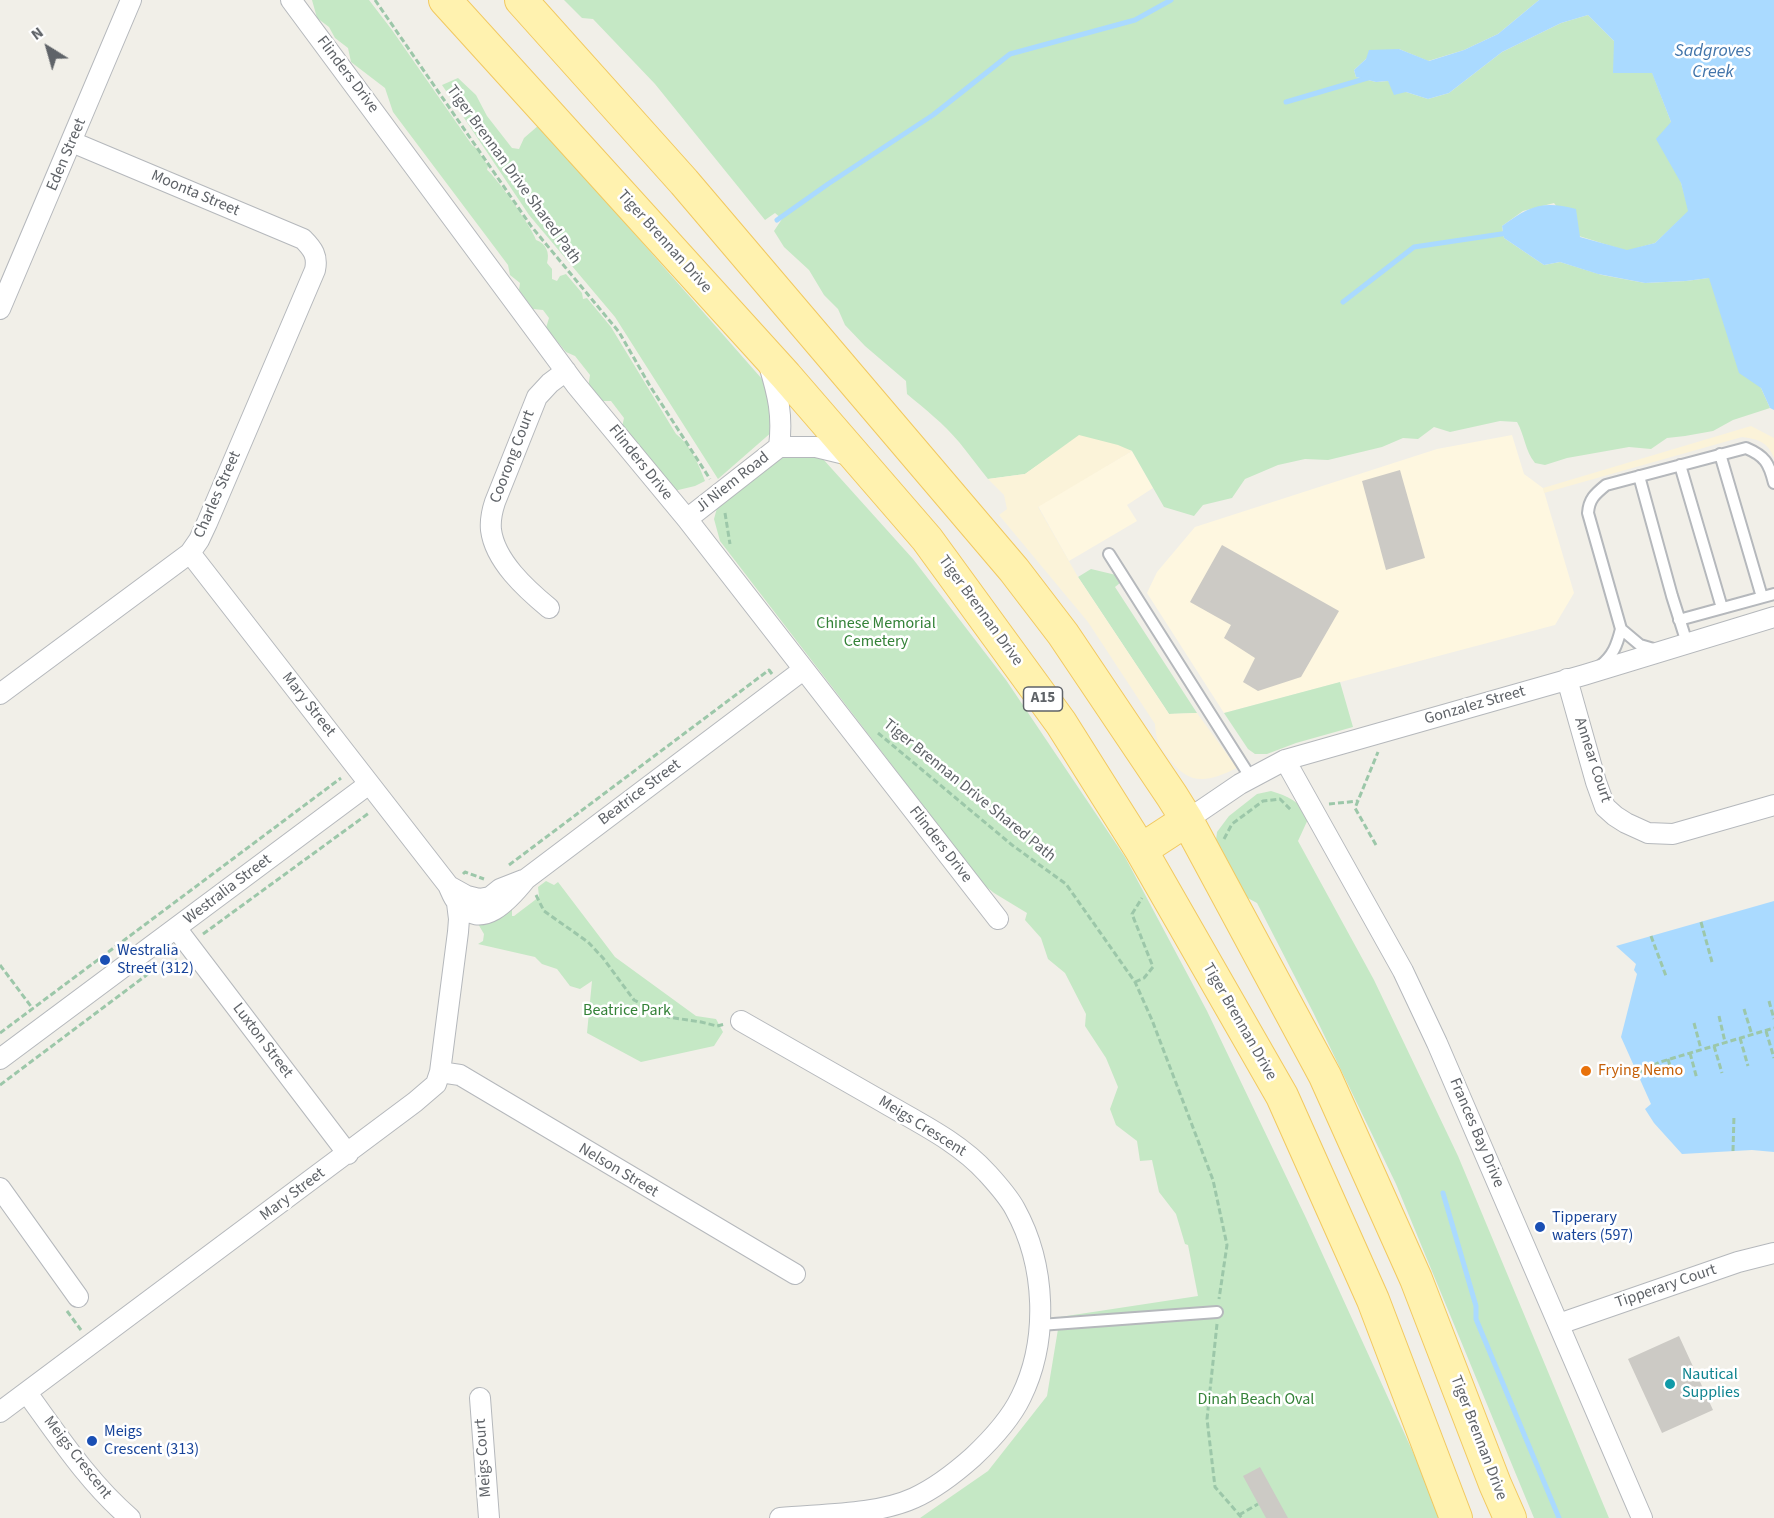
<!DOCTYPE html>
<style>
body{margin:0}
#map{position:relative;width:1774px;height:1518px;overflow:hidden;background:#f1efe8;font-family:"Source Sans 3",sans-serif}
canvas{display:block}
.north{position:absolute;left:18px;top:18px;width:60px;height:60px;-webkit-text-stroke:4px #fff;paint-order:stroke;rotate:323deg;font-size:16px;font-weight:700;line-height:24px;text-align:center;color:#5f6368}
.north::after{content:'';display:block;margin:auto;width:21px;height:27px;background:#5f6368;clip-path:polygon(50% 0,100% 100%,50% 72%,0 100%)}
</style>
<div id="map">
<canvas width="1774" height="1518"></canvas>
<div class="north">N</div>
</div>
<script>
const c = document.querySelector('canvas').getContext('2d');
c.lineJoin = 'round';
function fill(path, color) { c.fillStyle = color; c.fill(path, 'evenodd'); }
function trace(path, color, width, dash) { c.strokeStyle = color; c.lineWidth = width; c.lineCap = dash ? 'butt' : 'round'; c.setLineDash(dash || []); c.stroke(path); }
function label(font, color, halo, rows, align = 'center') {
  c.font = font + ' "Source Sans 3",sans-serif'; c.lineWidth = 5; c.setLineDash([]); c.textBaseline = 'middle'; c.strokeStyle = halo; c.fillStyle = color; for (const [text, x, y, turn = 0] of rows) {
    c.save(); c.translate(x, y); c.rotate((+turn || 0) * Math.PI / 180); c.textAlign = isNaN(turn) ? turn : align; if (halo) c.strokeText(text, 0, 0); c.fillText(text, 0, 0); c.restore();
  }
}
const commercial = new Path2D(`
 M1512 435 1524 474 1543 488 1574 593 1555 625 1224 713 1147 593 1157 572 1195 527 1437 449Z
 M1132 451 1153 488 1127 505 1137 521 1069 561 1038 506Z`);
const green = new Path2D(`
 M312 0H369L392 30 472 145 477 149 488 166 487 170C495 175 535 232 536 240 546 243 550 253 547 263L552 269V279L557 281 560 276 566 274 582 293 583 299 587 298 611 327 676 434C690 444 699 465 705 481L695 486 674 491 652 473 650 458 632 451 621 432 624 418 611 401H599L588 388 590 375 575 356 566 352 546 328 549 318 543 310 533 309 519 290 520 283 510 275 508 265 393 112 385 88 351 62 348 48 335 38 329 27 317 18Z
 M564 0H1539L1498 34 1464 50 1428 61 1399 49 1366 59 1354 70 1356 77 1376 82 1388 81 1406 92 1428 99 1449 93 1502 52 1561 23 1588 15 1614 41 1652 72 1671 122 1680 179 1689 211 1655 243 1627 251 1579 236 1554 203 1523 211 1502 226 1504 238 1544 265 1560 262 1602 275 1645 283 1686 281 1723 276 1761 388 1770 408 1733 420 1713 431 1685 436 1667 438 1651 449 1629 447 1567 458 1545 465 1535 463C1525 451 1525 436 1517 422L1500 421 1450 432 1434 427 1418 439 1403 438 1382 447 1328 460 1305 459 1278 465 1245 479 1232 498 1203 505 1194 516 1164 507 1132 451 1080 436 1025 474 988 479C978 467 969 454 959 442 944 424 925 409 907 394L906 381 865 346 845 325 838 309 824 295 809 270 784 247 774 231 782 219 775 213 765 220 655 84 593 19 582 18Z
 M458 78 476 95 487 116 512 148 519 149 524 138 539 125 762 379 772 406 773 431 718 479 615 317 529 215 442 85Z
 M800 451 823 459 913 559 1006 680 1125 857 1207 1011 1306 1218 1443 1518H920L988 1471 1047 1396 1060 1317 1198 1296 1188 1245 1185 1244 1176 1214 1159 1192 1152 1160 1140 1161 1137 1141 1116 1125 1110 1109 1118 1087 1106 1058 1085 1026 1086 1014 1065 973 1048 959 1041 938 1025 920 1027 913 994 893 984 885 720 541 714 519 717 508 725 497 774 459Z
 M1091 569 1116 575 1120 583 1115 587 1197 713 1169 714 1078 577Z
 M1340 682 1353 727 1296 743 1267 754H1255L1248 749 1224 713Z
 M1271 791C1288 796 1300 802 1309 817L1298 841 1374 980 1458 1156 1609 1518H1534L1396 1184 1313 1012 1257 903 1240 894 1215 848 1217 832 1229 816 1257 794Z
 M546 881 554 885 558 882 615 957 696 1016 716 1019 723 1032 714 1046 641 1062 587 1033 592 981 580 989 570 986 557 969 542 964 535 957 478 944 483 941 484 934 477 922 495 911 512 909V916H514L539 897 538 887Z`);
const sand = new Path2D(`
 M1751 426 1774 438V458C1768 442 1758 439 1742 437L1544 493 1543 488Z
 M1079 435 1118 445 1132 451 1038 507 1078 577 1169 714 1197 713 1237 768C1208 782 1189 787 1168 757 1158 744 1156 740 1155 724L1088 622 999 515 1007 509 1004 495 988 479 1025 474Z`);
const water = new Path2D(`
 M1539 0H1774V410L1770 408 1761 388 1739 373 1709 278 1686 281 1645 283 1598 274 1560 262 1544 265 1504 238 1502 226C1529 206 1543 200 1576 209L1580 237 1627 250 1655 243 1688 211 1681 183 1656 139 1671 122 1652 73H1613L1614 41 1588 15 1561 23 1502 52 1449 93 1428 99 1406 92 1394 95 1388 81 1376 82 1356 77 1354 70 1366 59 1369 50 1399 49 1429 61 1464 50 1498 34Z
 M1774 901V1152L1752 1150 1682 1154 1654 1123 1645 1109 1651 1104 1621 1037 1637 974 1634 970 1636 964 1616 946Z`);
const stream = new Path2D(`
 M1286 102 1371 77
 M777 220 828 184 933 115 1010 54 1135 20 1171 0
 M1343 302 1414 247 1508 233
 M1443 1193 1476 1306V1319L1559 1518`);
const building = new Path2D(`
 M1400 470 1425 558 1386 570 1362 481Z
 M1222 545 1339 611 1301 677 1258 691 1243 682 1255 658 1224 638 1231 625 1190 602Z
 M1679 1336 1713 1410 1662 1433 1628 1359Z
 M1260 1467 1288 1518H1266L1243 1476Z`);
const path = new Path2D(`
 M375 0 531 226 619 332 650 386 710 479
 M725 513 730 544
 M878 733 1012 845 1066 884 1135 982 1152 1020 1213 1180 1227 1245 1219 1299
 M1329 804 1358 801
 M1224 839 1232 824 1263 801 1280 799 1292 811
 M1376 845 1355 808 1378 752
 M509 865 769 670 772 674
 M463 874 465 872 484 879
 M536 895 544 911 588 942 603 958 634 1000 668 1017 701 1022 717 1026 725 1024
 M1701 922 1712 962
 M203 934 369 813
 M1651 936 1666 976
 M0 965 33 1009
 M1135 982 1144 978 1153 967 1132 914 1142 898
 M1769 1001 1774 1019
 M1744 1009 1752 1035
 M1719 1016 1725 1042
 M1694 1023 1701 1049
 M1766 1031 1774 1058
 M0 1033 341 778
 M1740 1038 1748 1066
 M1714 1046 1722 1073
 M1690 1053 1697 1079
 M1668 1059 1673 1077
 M1637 1073 1660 1062 1774 1028
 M0 1085 156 968 177 960
 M1733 1151 1734 1115
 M67 1311 81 1330
 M1217 1324 1207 1419 1215 1487 1242 1518
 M1239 1515 1258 1504`);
const lane = new Path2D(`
 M1720 454 1762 597
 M1680 465 1722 608
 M1639 476 1672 596 1687 643
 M1109 554 1251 778
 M1679 620 1774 594
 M1621 629 1640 645 1657 650
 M1600 666C1613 656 1617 645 1621 629L1588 513C1589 499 1595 494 1606 485L1746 448C1765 456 1769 463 1774 483
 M1040 1325 1217 1312`);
const street = new Path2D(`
 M291 0 576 385 687 519 998 919
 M0 309 131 0
 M769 365C778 395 783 415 779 447
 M687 519 779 447H816L853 456
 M190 553 448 885C451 891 453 898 457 902 481 933 510 899 526 879L803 670
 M549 608C526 589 495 561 491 530 490 520 492 511 495 502L537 397 550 383 566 371
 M1567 679 1596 782 1605 807 1615 816 1626 823 1648 833 1673 834 1774 805
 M0 694 190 553 199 540 207 523 315 270C318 256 313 249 303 239L72 142
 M1285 760 1403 971 1437 1043 1642 1518
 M1187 820 1240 784 1285 760 1584 675 1774 617
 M449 886 467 896 479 899 490 897 500 889 523 880
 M176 928 348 1154
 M741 1021C789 1048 836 1075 883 1102 919 1123 959 1142 987 1173 997 1184 1008 1196 1015 1209 1046 1265 1049 1340 1021 1397 1010 1420 991 1440 973 1457 955 1473 936 1488 914 1498 877 1515 821 1514 780 1518
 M0 1059 369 784
 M440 1072 460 1075 795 1274
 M0 1188 78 1297
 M1559 1324 1738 1262 1774 1253
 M27 1393C59 1437 89 1483 130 1518
 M480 1398 489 1518
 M0 1412 415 1102 436 1084 440 1072 458 932 459 919 457 903`);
const primary = new Path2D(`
 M445 0 786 376 927 539 1061 723 1141 850 1282 1096 1373 1300 1456 1518
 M521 0 684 182 1014 570 1063 634 1172 796 1187 820 1325 1076 1416 1279 1495 1484 1510 1518
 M1141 850 1187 820`);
const markers = [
 [105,960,6,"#1a4fb4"],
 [1586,1071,6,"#e8710a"],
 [1540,1227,6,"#1a4fb4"],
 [1670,1384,6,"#0f9aa8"],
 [92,1441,6,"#1a4fb4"]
];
const shields = [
 [1043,699,39]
];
const shieldNames = [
 ["A15",1043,699]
];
const streetNames = [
 ["Flinders Drive",347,75,53],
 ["Eden Street",67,155,-67],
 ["Tiger Brennan Drive Shared Path",513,175,54],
 ["Moonta Street",195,194,23],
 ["Tiger Brennan Drive",664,242,48],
 ["Coorong Court",513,457,-69],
 ["Flinders Drive",640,463,51],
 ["Ji Niem Road",733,483,-38],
 ["Charles Street",218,495,-66],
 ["Tiger Brennan Drive",980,611,54],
 ["Mary Street",308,705,52],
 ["Gonzalez Street",1475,706,-16],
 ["Annear Court",1592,760,72],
 ["Tiger Brennan Drive Shared Path",969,791,39],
 ["Beatrice Street",640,793,-37],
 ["Flinders Drive",940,845,52],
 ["Westralia Street",228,890,-37],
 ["Tiger Brennan Drive",1239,1022,60],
 ["Luxton Street",262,1041,53],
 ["Meigs Crescent",922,1127,32],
 ["Frances Bay Drive",1476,1133,67],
 ["Nelson Street",618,1171,31],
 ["Mary Street",293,1195,-37],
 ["Tipperary Court",1666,1287,-19],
 ["Tiger Brennan Drive",1478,1438,69],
 ["Meigs Crescent",77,1458,52],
 ["Meigs Court",484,1458,-94]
];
const parkNames = [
 ["Chinese Memorial",876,624],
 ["Cemetery",876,642],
 ["Beatrice Park",627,1011],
 ["Dinah Beach Oval",1256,1400]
];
const transitNames = [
 ["Westralia",117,951],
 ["Street (312)",117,969],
 ["Tipperary",1552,1218],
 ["waters (597)",1552,1236],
 ["Meigs",104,1432],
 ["Crescent (313)",104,1450]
];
const foodNames = [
 ["Frying Nemo",1598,1071]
];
const cultureNames = [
 ["Nautical",1682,1375],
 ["Supplies",1682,1393]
];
const waterNames = [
 ["Sadgroves",1713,52],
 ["Creek",1713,73]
];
fill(commercial, '#fef7e0');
fill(green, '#c5e8c5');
fill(sand, '#fbf3d9');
fill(water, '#aadaff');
trace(stream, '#aadaff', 5);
fill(building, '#cccac5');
trace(lane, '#b5b8bc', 14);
trace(street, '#b5b8bc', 22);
trace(primary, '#f2c960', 34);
trace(path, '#9cc7a9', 3, [6, 3]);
trace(lane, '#fff', 10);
trace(street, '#fff', 20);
trace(primary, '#fff2af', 32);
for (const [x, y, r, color] of markers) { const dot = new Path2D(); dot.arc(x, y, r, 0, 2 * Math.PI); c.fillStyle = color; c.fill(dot); trace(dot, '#fff', 2); }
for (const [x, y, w] of shields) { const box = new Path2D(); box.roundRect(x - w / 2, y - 12, w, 24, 4.5); c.fillStyle = '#fff'; c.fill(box); trace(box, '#5f6368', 1.5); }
label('bold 15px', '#5f6368', null, shieldNames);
label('16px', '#5f6368', '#fff', streetNames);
label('16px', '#348238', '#fff', parkNames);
label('16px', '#164399', '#fff', transitNames, 'left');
label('16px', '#c56008', '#fff', foodNames, 'left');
label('16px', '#0d838f', '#fff', cultureNames, 'left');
label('italic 18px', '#4174aa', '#fff', waterNames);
</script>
